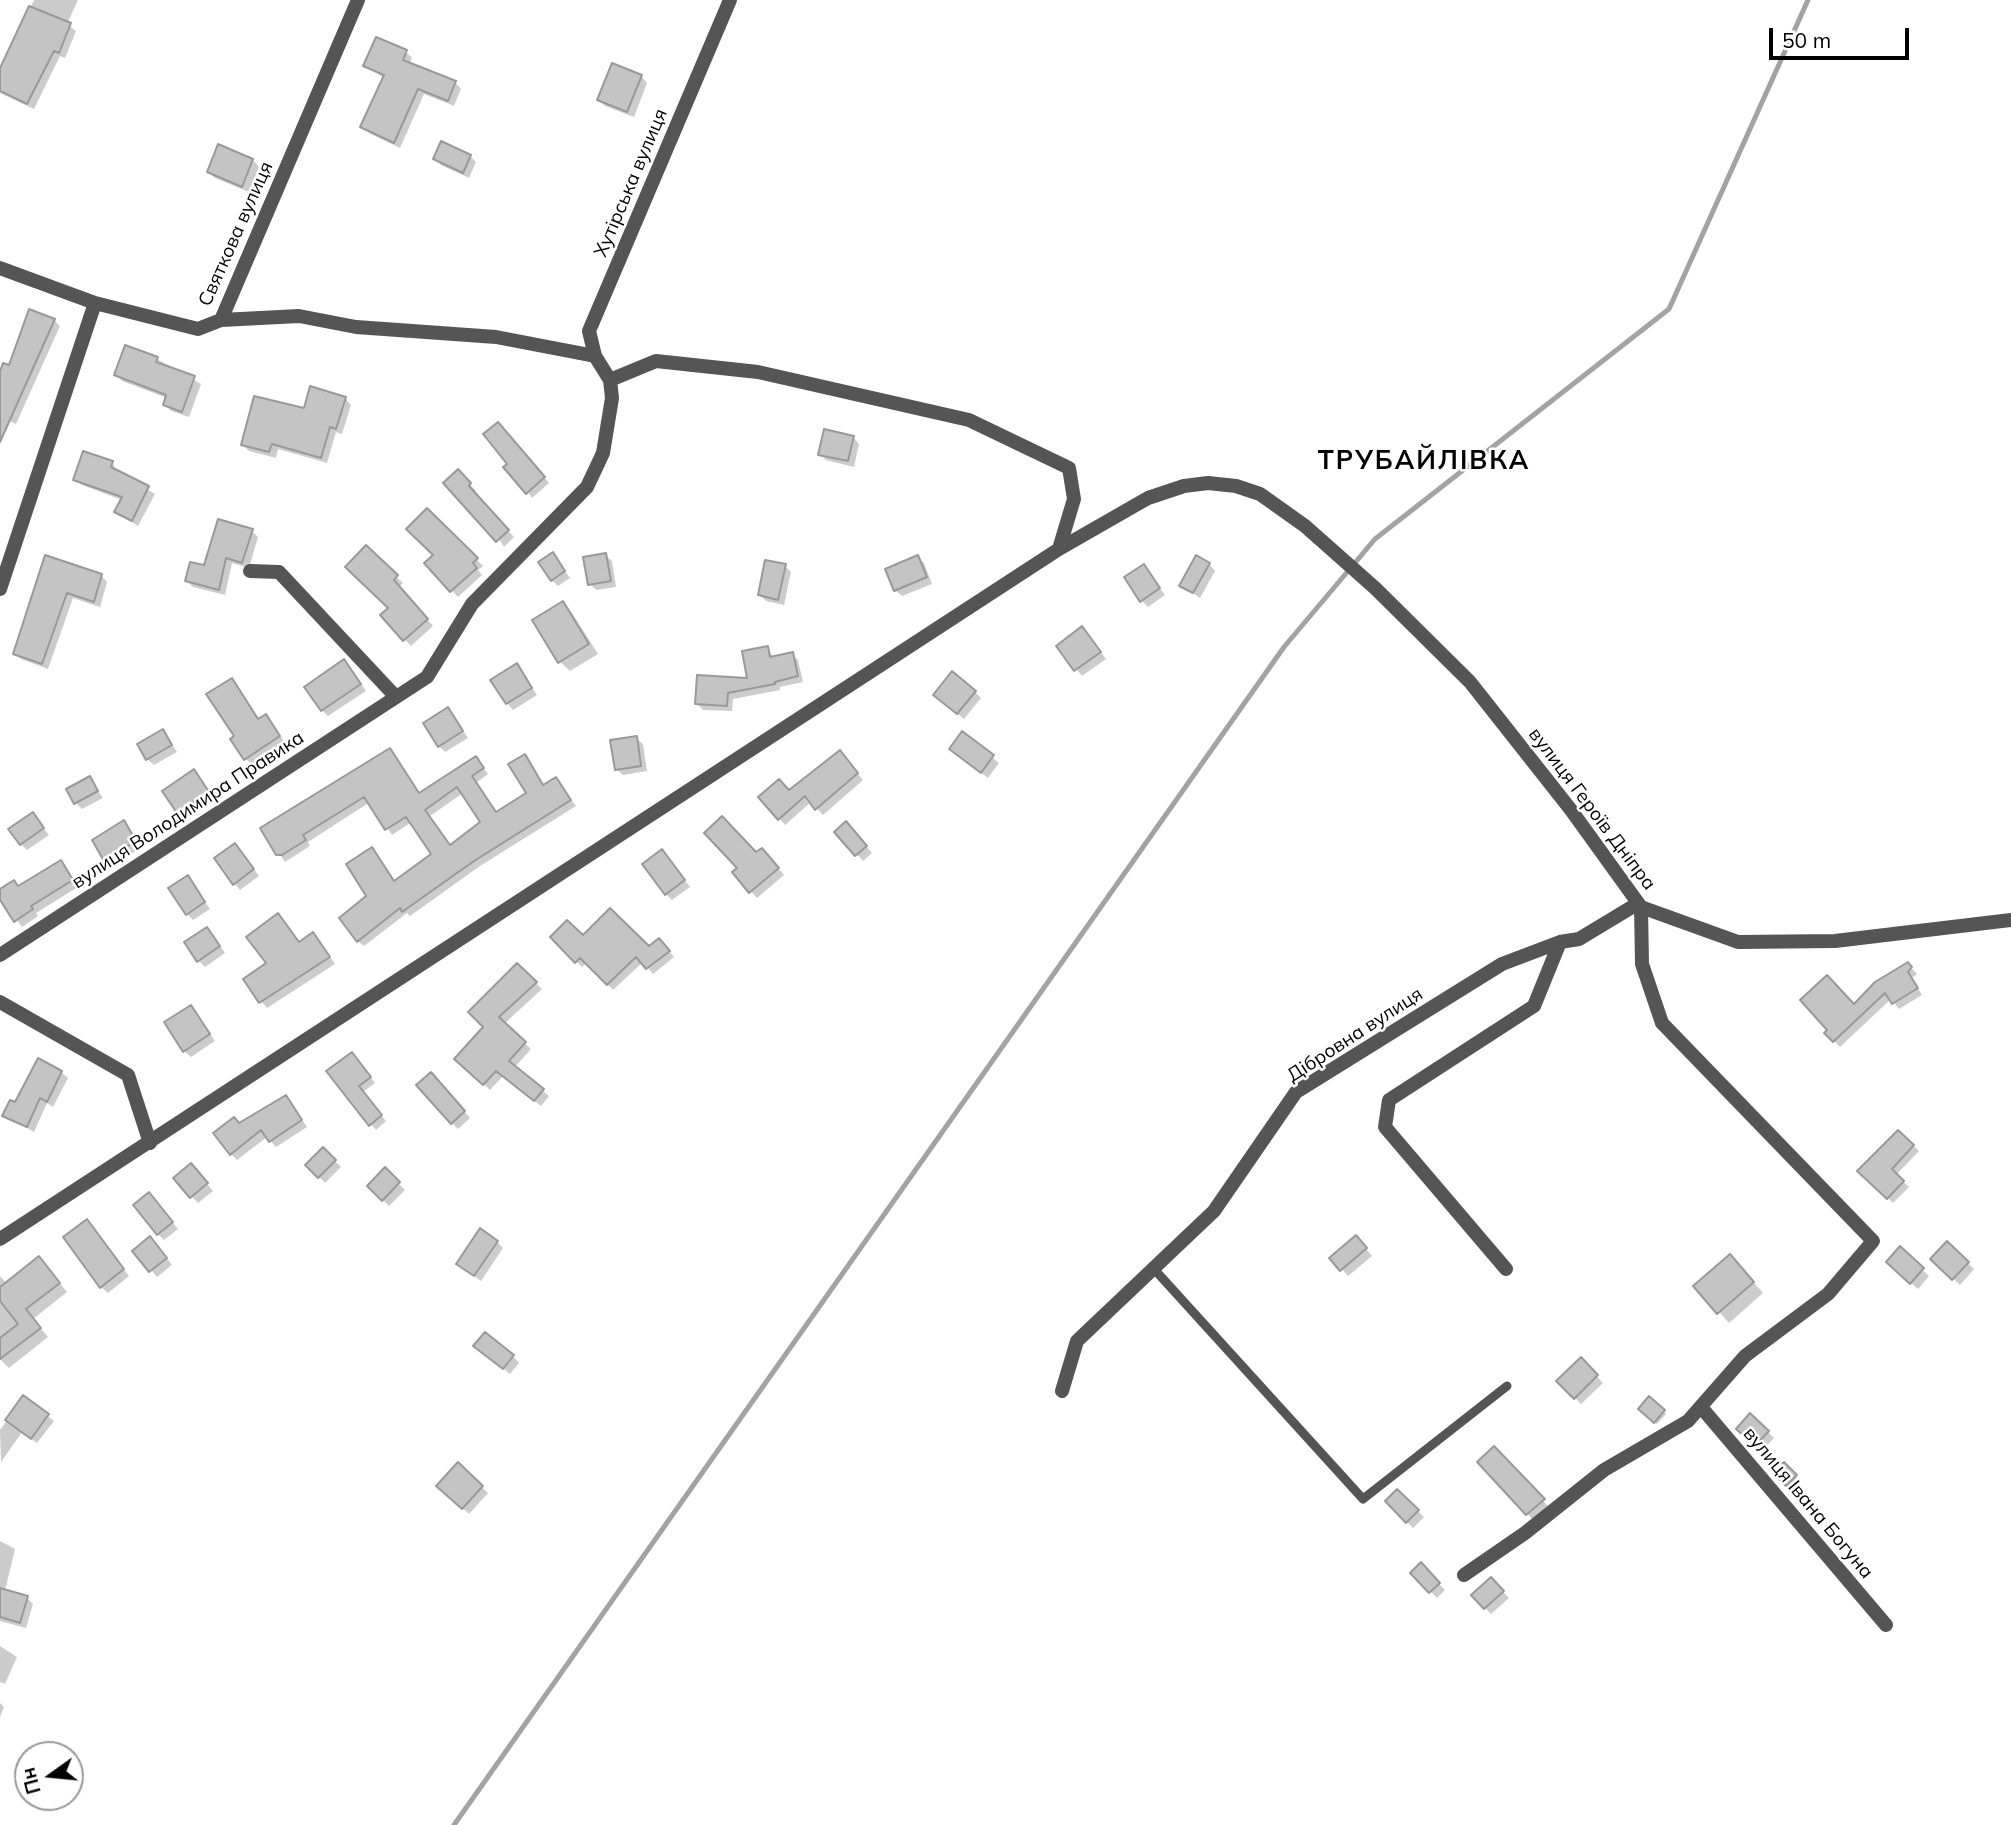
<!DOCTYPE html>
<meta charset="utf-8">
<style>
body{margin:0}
#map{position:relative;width:2011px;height:1825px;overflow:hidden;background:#fff;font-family:Mulish,sans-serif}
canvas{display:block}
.north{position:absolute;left:14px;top:1741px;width:70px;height:70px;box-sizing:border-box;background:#fff;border:2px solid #999;border-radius:50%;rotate:255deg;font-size:19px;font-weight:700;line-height:28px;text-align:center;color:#000}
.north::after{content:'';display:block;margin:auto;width:24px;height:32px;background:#000;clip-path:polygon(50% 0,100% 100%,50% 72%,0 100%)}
.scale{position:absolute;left:1769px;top:28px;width:140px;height:32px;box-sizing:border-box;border:4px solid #000;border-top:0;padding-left:9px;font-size:21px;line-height:24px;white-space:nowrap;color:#000;-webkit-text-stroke:5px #fff;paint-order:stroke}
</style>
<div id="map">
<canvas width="2011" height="1825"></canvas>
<div class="north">Пн</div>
<div class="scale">50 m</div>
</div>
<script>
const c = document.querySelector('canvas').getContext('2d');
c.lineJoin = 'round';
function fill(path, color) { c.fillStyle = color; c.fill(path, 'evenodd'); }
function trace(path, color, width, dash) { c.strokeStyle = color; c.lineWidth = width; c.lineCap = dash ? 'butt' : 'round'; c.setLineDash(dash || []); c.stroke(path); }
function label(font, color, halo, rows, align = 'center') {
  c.font = font + ' Mulish,sans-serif'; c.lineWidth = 5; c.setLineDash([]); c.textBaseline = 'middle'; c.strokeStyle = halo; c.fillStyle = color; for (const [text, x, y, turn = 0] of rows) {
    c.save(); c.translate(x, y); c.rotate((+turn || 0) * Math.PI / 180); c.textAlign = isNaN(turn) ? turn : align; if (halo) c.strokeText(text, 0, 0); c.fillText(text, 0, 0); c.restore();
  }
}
const shadow = new Path2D(`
 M34 0H78L67 24 76 31 65 58 60 56 34 109 0 93V74Z
 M406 52 412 58 409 65 455 82 461 89 454 106 424 94 400 148 369 133 363 127 384 78 365 66Z
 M641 76 647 83 634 117 605 106 599 100Z
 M219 147 253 160 259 167 249 192 215 178 209 172Z
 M470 156 476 162 469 178 441 165 435 159Z
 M54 320 60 326 16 424 0 417V387L10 367Z
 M157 359 201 384 189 417 171 411 165 404 167 398 122 381 116 375Z
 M345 398 351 405 342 434 336 432 327 463 278 449 276 458 249 451 243 445 305 410Z
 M503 429 549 483 532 498 510 464Z
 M853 437 859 444 854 467 826 460 820 454Z
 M112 462 117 472 155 494 138 526 116 512 122 500 82 485 75 479Z
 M458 471 476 491 473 493 514 537 504 547Z
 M427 510 483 566 478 570 482 575 458 597 427 563 435 556Z
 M252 531 258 537 249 568 232 563 225 595 193 587 187 581Z
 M366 547 403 583 399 587 433 626 411 646 382 615 390 608Z
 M552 554 570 578 558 586 552 580Z
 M605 555 612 561 616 587 596 590 590 584Z
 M47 557 101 575 107 582 100 607 73 598 48 669 21 659 15 653Z
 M917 557 924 563 932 584 902 596 895 590Z
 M1209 564 1215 571 1200 598 1181 585Z
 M785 566 791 572 784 605 766 601 760 595Z
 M1144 566 1165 595 1148 607 1142 601Z
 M562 603 572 613 598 654 570 671 560 662Z
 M1088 635 1106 659 1082 676 1058 647Z
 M767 648 774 658 792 654 798 660 803 682 780 687V690L733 699 732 711 703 710 697 704 749 680Z
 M517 665 537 695 513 710 507 703Z
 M350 668 366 691 328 716 322 710Z
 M232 680 260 721 265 717 285 742 252 765 246 759 236 736Z
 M975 692 981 698 964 719 941 701Z
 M448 709 468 738 445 752 439 746Z
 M163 731 177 752 154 765 147 759Z
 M963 733 999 763 988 778 957 755Z
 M636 738 643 744 647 771 623 775 616 769Z
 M390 750 420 794 476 758 488 774 476 783 497 813 528 793 524 757 545 786 556 779 576 806 480 866 410 916 407 913 364 946 358 941 395 882 434 854 412 822 392 835 370 802 308 842 310 846 285 862 262 829ZM463 793 481 823 451 846 430 816Z
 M846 759 863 780 823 815 811 802 785 825 779 818 789 792Z
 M194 772 214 799 184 819 164 791Z
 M89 778 103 798 82 809 76 803Z
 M33 814 49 835 27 850 21 844Z
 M123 823 141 848 112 866 106 860Z
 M852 830 872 853 863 861 837 832Z
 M235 845 259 876 240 890 234 883Z
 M756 854 768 856 784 875 757 898 734 873Z
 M668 858 690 887 672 900 666 894Z
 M61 862 78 887 36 913 38 916 22 927 0 897V891L19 887Z
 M188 877 210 909 193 920 187 914Z
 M284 922 300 943 319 941 335 964 267 1008 261 1001 268 964Z
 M213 935 225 953 205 967 199 961Z
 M552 937 583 938 649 948 665 946 674 957 653 974 643 962 613 990 587 963 582 967Z
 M1908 964 1917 974 1912 978 1922 995 1899 1009 1891 999 1840 1047 1826 1033 1854 1006Z
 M517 965 542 989 504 1024 531 1049 514 1068 549 1096 541 1106 503 1076 490 1090 456 1059 486 1027Z
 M190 1007 215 1041 191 1057 184 1051Z
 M357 1059 375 1083 363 1092 386 1121 376 1130 329 1072Z
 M61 1072 68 1078 53 1107 47 1103 34 1132 5 1115Z
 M437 1080 470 1118 458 1129 452 1123Z
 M286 1097 307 1127 276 1147 267 1137 237 1160 231 1154 240 1125Z
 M1898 1132 1919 1151 1896 1175 1909 1187 1893 1203 1860 1171Z
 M323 1149 341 1167 325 1183 307 1165Z
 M385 1170 405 1190 389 1206 369 1186Z
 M197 1172 213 1191 198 1203 176 1179Z
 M155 1201 178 1229 164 1240 158 1234Z
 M93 1227 129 1276 108 1293 101 1287Z
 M497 1242 503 1248 481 1281 458 1264Z
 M1362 1244 1372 1256 1348 1276 1332 1258Z
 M1947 1244 1974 1269 1960 1285 1933 1259Z
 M157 1245 172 1265 157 1277 135 1251Z
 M1900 1249 1929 1276 1918 1289 1894 1268Z
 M39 1258 67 1292 33 1319 48 1337 9 1368 0 1359V1276L7 1284Z
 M1740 1267 1763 1293 1729 1323 1696 1286Z
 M482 1352 513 1356 519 1363 510 1374Z
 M1581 1360 1603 1383 1581 1404 1559 1381Z
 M24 1397 54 1421 37 1443 22 1432 1 1462 0 1430Z
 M1649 1399 1666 1414 1657 1424 1640 1409Z
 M1750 1415 1774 1438 1762 1451 1738 1429Z
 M1494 1449 1548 1506 1532 1519 1480 1462Z
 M1784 1464 1798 1479 1790 1488 1775 1473Z
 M458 1465 488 1493 469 1514 439 1486Z
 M1397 1491 1424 1517 1413 1528 1387 1501Z
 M0 1541 15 1549 5 1591 27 1598 33 1604 26 1628 0 1621Z
 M1421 1565 1445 1590 1437 1598 1413 1573Z
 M1491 1579 1509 1598 1491 1614 1473 1595Z
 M0 1646 17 1657 5 1684 0 1682Z
 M0 1703 4 1707 0 1717Z`);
const stream = new Path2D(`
 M454 1825 1284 647 1375 539 1669 309 1808 0`);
const building = new Path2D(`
 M29 6 71 23 59 53 54 51 27 104 0 91V68Z
 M376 37 407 50 403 60 456 81 448 101 418 89 394 143 360 127 384 75 363 66Z
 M612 63 642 75 627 112 597 100Z
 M441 141 471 155 463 173 433 159Z
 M218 144 253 159 242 187 207 172Z
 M29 309 55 319 0 442V371L3 363 9 365Z
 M125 345 158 357 156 362 195 376 182 412 163 405 166 395 114 375Z
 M310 386 346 397 336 429 330 427 321 458 272 444 269 452 241 445 254 396 304 408Z
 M498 422 545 477 526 494 503 467 507 464 483 434Z
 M824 429 854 436 848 461 818 455Z
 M83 451 113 461 111 467 149 486 132 521 114 512 122 497 73 480Z
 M458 469 471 483 469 486 509 530 496 542 443 483Z
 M427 508 478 558 473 563 477 568 450 592 424 563 433 555 406 529Z
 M218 519 253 529 242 563 226 558 219 590 185 581 190 562 204 565Z
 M366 545 398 575 394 580 428 619 403 641 380 615 388 608 345 567Z
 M553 552 565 571 551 581 538 562Z
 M606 553 611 581 588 585 583 557Z
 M45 555 102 574 94 602 67 593 42 664 13 654Z
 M918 555 927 577 894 591 885 569Z
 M1196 555 1210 563 1193 593 1179 586Z
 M765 560 786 564 778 600 758 595Z
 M1144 564 1160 588 1140 602 1124 577Z
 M563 601 589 644 558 663 532 620Z
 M1082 626 1101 652 1074 671 1056 646Z
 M768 646 770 657 793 652 798 676 775 682V684L728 693 727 706 695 704 697 675 747 678 742 651Z
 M344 659 361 684 321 711 304 687Z
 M517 663 532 688 506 704 490 680Z
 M952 671 976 691 957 714 933 695Z
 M232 678 258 719 266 714 280 736 244 760 230 739 234 736 206 694Z
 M448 707 463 731 438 747 423 723Z
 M163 729 172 745 146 760 137 744Z
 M962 731 994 755 981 773 949 749Z
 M637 736 641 766 615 770 610 740Z
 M390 748 419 793 476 756 484 768 472 776 496 812 526 793 508 764 525 754 543 785 556 777 571 800 474 861 402 912 400 908 357 942 339 918 366 896 346 864 372 847 394 881 431 854 406 817 385 830 364 797 303 835 306 840 282 855H276L260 828ZM457 787 480 822 450 845 425 810Z
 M840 750 858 773 815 810 805 796 778 820 758 797 779 779 789 790Z
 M194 769 209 792 177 813 162 791Z
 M90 776 98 791 74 804 66 789Z
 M33 812 44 828 20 845 8 829Z
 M722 816 756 852 762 848 779 868 749 893 732 872 737 868 704 833Z
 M124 820 136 841 104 861 92 840Z
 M846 821 867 846 855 856 834 832Z
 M235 843 254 869 233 885 214 858Z
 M662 849 685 880 665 895 642 864Z
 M61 860 73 880 31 906 33 909 14 922 0 900V889L14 880 18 886Z
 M188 875 205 902 186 915 168 888Z
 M610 908 649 946 659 938 670 951 646 969 636 957 607 985 580 958 575 963 550 937 567 920 583 935Z
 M278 913 299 942 313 932 330 957 259 1003 243 979 266 963 246 937Z
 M207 927 220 946 197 962 184 942Z
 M1908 962 1912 967 1908 972 1918 988 1892 1004 1885 993 1833 1042 1824 1033 1827 1030 1800 1000 1827 975 1854 1004 1875 982Z
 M517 963 537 982 499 1017 526 1042 509 1061 544 1089 534 1101 496 1071 483 1085 454 1059 483 1027 468 1012Z
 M191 1005 210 1034 183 1052 164 1022Z
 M352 1052 371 1077 359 1086 382 1115 369 1126 326 1071Z
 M38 1058 62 1071 47 1102 40 1098 27 1127 2 1116 10 1100 15 1102Z
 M431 1072 465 1111 451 1124 416 1085Z
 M286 1095 302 1120 269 1142 261 1130 230 1155 213 1133 234 1117 239 1123Z
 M1898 1130 1914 1145 1892 1169 1904 1181 1887 1199 1857 1171Z
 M323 1147 336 1160 318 1178 305 1165Z
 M191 1163 208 1183 190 1198 173 1178Z
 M385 1167 400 1182 382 1201 367 1186Z
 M149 1192 173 1222 157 1235 133 1205Z
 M87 1219 124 1269 100 1288 63 1237Z
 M480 1228 498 1241 474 1276 456 1264Z
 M1356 1235 1367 1248 1340 1271 1329 1258Z
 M150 1236 167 1258 149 1272 132 1251Z
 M1947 1241 1969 1262 1952 1280 1930 1259Z
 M1900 1246 1924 1268 1910 1284 1886 1262Z
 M1730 1254 1754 1282 1717 1314 1693 1286Z
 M39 1256 60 1283 26 1309 41 1328 0 1359V1338L18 1324 0 1301V1287Z
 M485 1332 514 1355 503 1369 473 1346Z
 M1581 1357 1598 1375 1574 1399 1556 1381Z
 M23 1395 49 1414 31 1439 5 1420Z
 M1649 1396 1665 1410 1654 1423 1638 1409Z
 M1750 1413 1769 1431 1755 1446 1736 1429Z
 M1494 1446 1545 1499 1526 1515 1477 1462Z
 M458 1462 483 1486 462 1509 436 1486Z
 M1784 1462 1797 1475 1786 1486 1773 1473Z
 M1397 1489 1419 1510 1406 1523 1385 1501Z
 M1421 1562 1440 1583 1429 1593 1410 1573Z
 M1491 1577 1504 1591 1484 1609 1471 1595Z
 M0 1588 28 1596 20 1623 0 1617Z`);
const service = new Path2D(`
 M1154 1269 1363 1499 1507 1386`);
const minor = new Path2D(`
 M0 268 95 303
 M221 320 299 316 356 327 496 337 595 356
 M610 380 595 356 589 331 730 0
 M250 571 279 572 396 697
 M0 589 95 303 198 329 221 320 358 0
 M0 955 427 677 472 604 587 487 603 453 612 398 610 380 656 361 758 372 969 420 1069 468 1074 499 1059 549
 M0 1002 128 1075 150 1143
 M0 1239 1059 549 1148 498 1184 486 1208 483 1236 486 1260 494 1305 526 1375 588 1470 682 1571 810 1641 907 1738 942 1835 941 2011 920
 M1506 1269 1385 1127 1389 1100 1534 1006 1560 942
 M1062 1391 1077 1341 1214 1211 1296 1092 1502 964 1560 942 1579 939 1637 904
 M1701 1407 1886 1625
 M1464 1575 1525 1533 1604 1470 1688 1421 1745 1356 1828 1294 1873 1241 1662 1023 1642 964 1641 907`);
const streetNames = [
 ["Хутірська вулиця",631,183,-67],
 ["Святкова вулиця",236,234,-66],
 ["вулиця Героїв Дніпра",1592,809,53],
 ["вулиця Володимира Правика",188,810,-33],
 ["Дібровна вулиця",1355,1035,-33],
 ["вулиця Івана Богуна",1808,1503,50]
];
const districtNames = [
 ["ТРУБАЙЛІВКА",1424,461]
];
fill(shadow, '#0003');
trace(stream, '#a3a3a3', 5);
fill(building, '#c4c4c4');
trace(building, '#999', 2);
trace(service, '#555', 9);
trace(minor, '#555', 14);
label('19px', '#000', '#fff', streetNames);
c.letterSpacing = '2px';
label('bold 26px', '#000', '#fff', districtNames);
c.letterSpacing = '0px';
</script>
